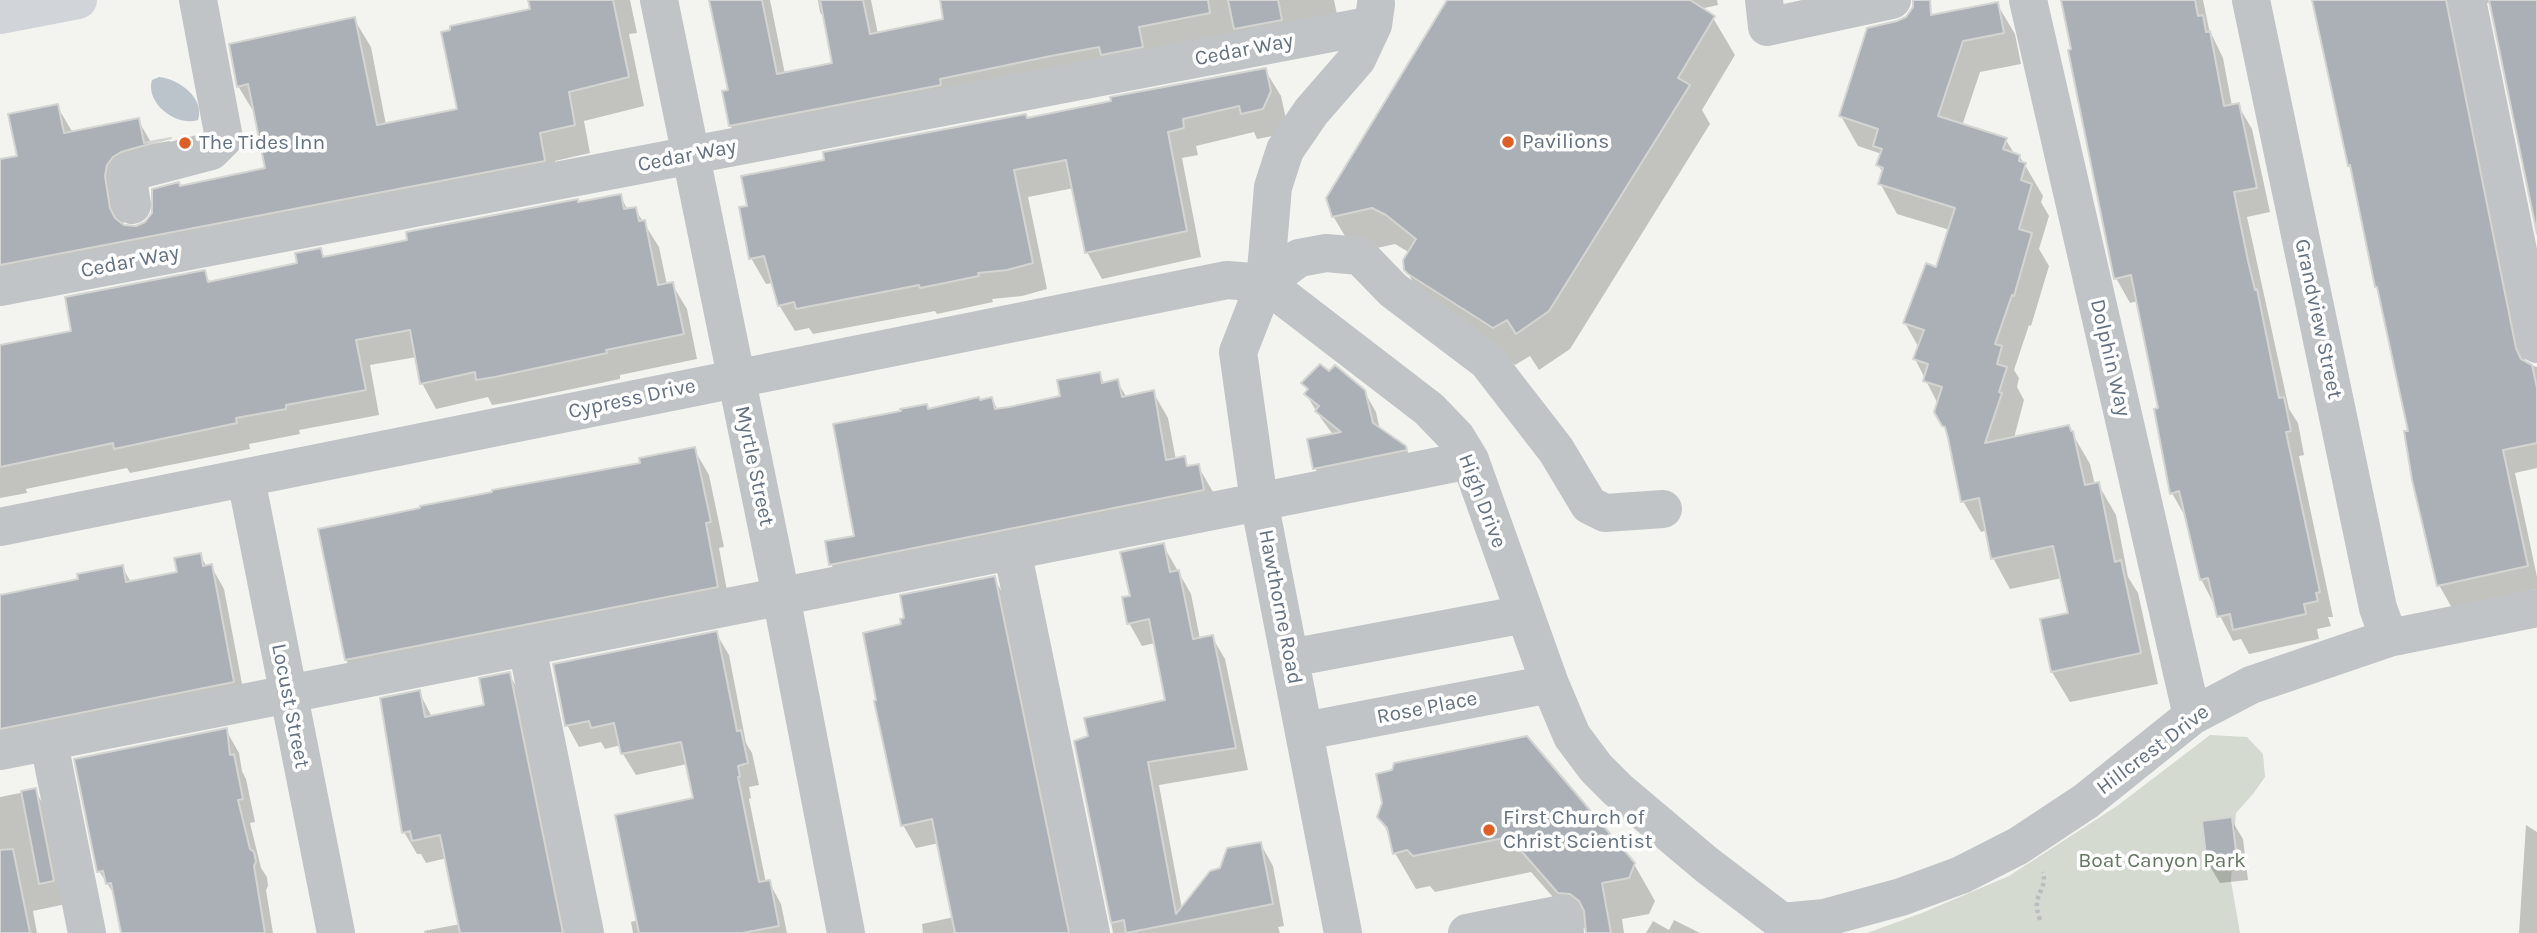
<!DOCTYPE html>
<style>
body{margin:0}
canvas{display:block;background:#f3f4ef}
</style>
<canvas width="2537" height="933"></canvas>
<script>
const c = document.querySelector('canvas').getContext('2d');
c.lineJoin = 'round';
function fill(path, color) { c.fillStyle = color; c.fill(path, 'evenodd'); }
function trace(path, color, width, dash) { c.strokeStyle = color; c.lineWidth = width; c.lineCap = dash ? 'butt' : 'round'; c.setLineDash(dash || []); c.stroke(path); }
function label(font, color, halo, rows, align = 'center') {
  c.font = font + ' Karla,sans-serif'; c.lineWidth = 7; c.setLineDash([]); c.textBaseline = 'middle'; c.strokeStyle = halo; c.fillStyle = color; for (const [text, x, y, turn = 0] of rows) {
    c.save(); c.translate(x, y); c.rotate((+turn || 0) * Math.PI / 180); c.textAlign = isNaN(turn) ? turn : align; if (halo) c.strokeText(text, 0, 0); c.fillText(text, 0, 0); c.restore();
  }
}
const green = new Path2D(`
 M2210 735 2247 737 2263 754 2265 777 2253 794 2236 813 2231 881 2240 933H1867L1922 913 2009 876 2117 806Z`);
const water = new Path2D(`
 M159 77C179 79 205 98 198 120 176 127 145 103 152 80Z`);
const shadow = new Path2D(`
 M530 0H630L637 33 629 34 644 106 584 121 590 153 555 161 561 189 0 302V161L19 157 57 106 73 133 138 120 152 144 170 141 186 167 138 180 121 206 124 227 136 228 146 224 180 187 267 170 255 114 238 86 354 19 371 47 386 125 459 110 532 10Z
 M711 0H770L785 74 834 64 826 21 820 12 818 0H871L878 34 945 21 941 0H1334L1340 29 744 149 730 125V91Z
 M1449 0H1717L1718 5 1700 9 1713 18 1735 55 1702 110 1710 124 1570 349 1539 370 1530 356 1515 365 1428 308 1406 270 1410 253 1395 244 1355 253 1333 216Z
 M2063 0H2203L2209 29 2223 58 2232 106 2238 105 2252 129 2270 212 2247 217 2289 409 2298 423 2304 455 2299 456 2333 617H2328L2331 626 2317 629 2319 639 2249 654 2241 639 2233 641 2201 579 2186 518 2172 493 2160 409 2138 301 2130 303 2116 278Z
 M2315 0H2537V226L2492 4 2476 1 2458 29 2526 364 2537 367V468L2515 473 2537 577V589L2452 608 2439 585 2410 432Z
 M1997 4 2015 34 2021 64 1980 72 1962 126 2006 140 2015 155 2019 156 2025 165 2043 196 2041 202 2049 216 2039 249 2049 266 2031 326 2029 325 2014 370 2019 378 2017 387 2024 400 2014 438 2068 427 2072 433 2090 464 2095 485 2098 484 2116 515 2128 577 2138 593 2158 684 2070 702 2052 672 2042 620 2070 614 2062 578 2010 589 1993 558 1987 530 1981 532 1963 501 1950 436 1936 412 1938 404 1915 359 1919 348 1905 323 1937 269 1950 230 1897 214 1880 183 1883 173 1878 165 1881 157 1879 153 1858 146 1841 116Z
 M1265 70 1281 96 1286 119 1278 135 1257 139 1254 132 1196 146 1198 155 1182 158 1201 257 1102 279 1087 252 1074 188 1028 197 1047 289 1022 296 992 299 993 302 937 314 935 311 813 334 809 328 795 331 779 305 773 283 766 284 751 258 1027 120Z
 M620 196 628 210 635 209 659 247 667 285 672 284 687 309 697 359 620 375V379L510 402 492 405 488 397 436 409 422 383 417 357 370 365 379 415 299 430 300 434 249 444 250 449 130 473 127 468 26 489 27 493 0 498V347L73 332 204 272 211 284 299 265 320 250 325 258Z
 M1099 374 1105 384 1117 381 1127 398 1153 392 1168 418 1176 460 1184 458 1189 468 1198 466 1213 492 846 590 831 564 856 537 929 411 992 399 998 410 1062 397Z
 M1329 374 1364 391 1376 412 1380 430 1405 447 1417 468 1327 488 1315 468 1334 436 1318 414 1306 394 1308 391 1304 383Z
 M694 449 709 475 724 547 719 548 731 612 361 686 346 660 320 530 642 464Z
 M1163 545 1191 594 1200 639 1212 637 1225 659 1248 770 1159 785 1182 909 1222 869 1260 843 1273 866 1284 926 1278 927 1280 933H1113L1076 742 1167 702 1155 643 1142 646 1129 623 1132 597Z
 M200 555 207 567 211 566 224 589 246 705 0 758V596L80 580 122 567 131 582 179 573Z
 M994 578 1007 601 1076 933H923L922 924 954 917 939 843 916 848 903 825V625Z
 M716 633 729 655 746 743 752 753 759 785 749 787 751 798 749 799 766 883 769 882 781 904 787 933H633L631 922 638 920 695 800 687 764 636 775 623 754 621 745 605 749 601 742 579 747 567 725Z
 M509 674 522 696 570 933H425L424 931 460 924 447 858 426 863 421 854H417L404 832 419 692 432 717 486 706Z
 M226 730 239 753 242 771 246 779 255 822 250 823 261 868 267 877 268 886 266 890 273 933H123L114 894 99 871Z
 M35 790 48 813 66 904 33 911 37 933H0V797Z
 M1384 803 1634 864 1655 901 1649 914 1622 919 1624 933H1588V929L1580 928 1531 872 1435 892 1430 886 1416 889 1395 853 1391 838 1379 817Z
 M2231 819 2243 839 2248 880 2220 883 2208 863Z
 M2526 825 2537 832V933H2519Z
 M1674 920 1700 933H1646L1653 921 1669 930Z`);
const building = new Path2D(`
 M528 0H613L629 77 569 92 575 125 540 133 545 161 0 265V159L17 156 8 114 58 104 64 133 139 118 144 143 171 138 121 152 113 157 107 165 105 176 110 208 115 218 124 225 136 226 145 222 152 213V189L179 182 180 186 265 168 248 84 237 87 229 44 355 17 377 125 457 109 441 32 450 30V26L530 9Z
 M709 0H762L777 74 832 63 820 0H863L870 34 943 19 940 0H1208L1210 13 1139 27 1143 47 1101 55 1099 47 1051 56 940 79 941 85 729 126 722 91 728 90Z
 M1228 0H1278L1282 20 1234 29Z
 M1447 0H1690L1715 16 1678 78 1690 85 1549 311 1516 334 1507 320 1493 328 1408 274 1404 270 1403 260 1416 239 1386 215 1372 208 1332 217 1326 198Z
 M1913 0H1930L1931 15 1998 2 2004 33 1963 41 1938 116 2007 138 2003 149 2020 155 2019 161 2026 163 2021 180 2032 184 2019 229 2032 233 2014 296 2012 295 1995 344 2002 346 1997 364 2007 367 1999 392 2002 393 1985 443 2069 425 2071 431H2073L2085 485 2099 482 2115 562 2121 560 2141 653 2051 672 2040 619 2068 613 2053 546 1991 559 1979 498 1961 502 1948 438 1945 427 1942 426 1934 412 1942 387 1923 381 1928 364 1913 359 1924 330 1903 323 1926 263 1936 267 1955 208 1878 184 1883 168 1876 165 1882 149 1873 146 1878 129 1839 116 1867 28 1897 21 1906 17 1913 7Z
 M2061 0H2195L2198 16 2203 15 2206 32 2210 31 2224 106 2239 103 2257 188 2234 192 2248 261 2255 290 2257 289 2279 398 2284 397 2291 431 2286 432 2320 592 2316 593 2318 601 2304 604 2306 614 2233 630 2230 614 2217 617 2208 578 2200 580 2179 491 2170 494 2154 409 2158 408 2131 275 2114 279 2068 50 2071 49Z
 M2312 0H2446L2516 348 2521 359 2532 365 2537 388V443L2503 450 2528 566 2437 586 2412 480 2404 431H2408L2377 287H2375L2350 165 2348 166Z
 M2489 0H2537V234Z
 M1266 68 1271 91 1263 109 1241 114 1239 106 1183 119 1184 128 1168 132 1187 231 1085 253 1066 160 1014 170 1033 263 1007 270 978 273 979 276 920 288 919 285 796 309 794 302 778 306 764 256 749 259 739 207 747 206 741 176 824 160 823 152 1026 114 1027 118 1111 101 1110 97Z
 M621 194 624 209 636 207 639 221 645 220 658 285 673 282 684 334 606 350 607 353 495 377 476 380 475 372 420 384 410 330 356 340 366 390 286 405V409L236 418 237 423 114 449 113 443 0 467V345L71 331 65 297 205 270 208 282 297 263 295 253 321 248 323 257 407 240 406 232 578 199V202Z
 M1320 364 1329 371 1335 365 1365 390 1373 423 1406 446 1407 450 1313 469 1307 439 1341 432 1315 411 1319 406 1304 394 1308 389 1301 383Z
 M1100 372 1102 383 1118 379 1122 397 1154 390 1166 460 1185 456 1187 466 1199 464 1204 490 829 565 825 541 854 536 833 424 901 411 900 409 927 404 928 409 979 397 980 400 992 397 995 409 1009 407 1060 396 1057 380Z
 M695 447 711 522 706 523 718 587 345 660 318 529 420 508V506L492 492V490L640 463 639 458Z
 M1164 543 1170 572 1179 570 1193 639 1213 635 1236 748 1148 762 1176 914 1210 871 1220 868 1227 848 1261 842 1273 904 1126 933 1124 920 1111 923 1074 741 1088 736 1084 718 1165 700 1149 619 1127 624 1122 597 1130 596 1120 552Z
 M201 553 203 566 212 564 234 682 0 729V595L78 579 77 574 123 565 126 582 177 572 174 558Z
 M995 576 1069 933H955L932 819 901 826 874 701 876 700 863 633 901 624 900 619 904 618 900 595Z
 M717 631 737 731 741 730 748 763 738 766 740 777H738L759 882 770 880 779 926 742 933H639L615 815 693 798 681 742 621 754 614 723 591 728 589 721 565 726 553 664Z
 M510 672 563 933H460L440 835 412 841 410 831 402 833 380 698 420 690 425 717 484 705 479 678Z
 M227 728 230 755 234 754 243 799 238 800 250 849 254 852 256 862 254 866 265 933H121L111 883 106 884 103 871 97 872 74 759Z
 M1527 736 1635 863 1629 878 1602 883 1611 933H1586L1584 911 1579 901 1570 894 1558 893 1509 837 1413 856 1407 850 1393 854 1387 828 1377 817 1382 803 1376 774 1392 770 1394 763Z
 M36 788 54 881 39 884 21 791Z
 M2232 817 2237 860 2207 864 2202 821Z
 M13 849 30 933H0V850Z`);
const path = new Path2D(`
 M2040 920C2030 893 2048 892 2043 872`);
const minor = new Path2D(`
 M659 0 781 596 846 933
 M1764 0 1767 27 1892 0
 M2028 0 2192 716
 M2251 0 2378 608 2389 638
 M2467 0 2537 344
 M132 205 127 173 211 151 224 138 198 0
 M1265 283 1429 409 1456 437 1470 460 1550 684 1572 736 1596 768 1618 790 1707 865 1782 922 1787 933
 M1265 283 1299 258 1326 253 1360 256 1393 290 1487 361 1556 450 1589 505 1605 513 1663 509
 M0 287 1373 25
 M246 479 336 933
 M0 527 1227 280 1265 283
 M1012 550 1091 933
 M527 647 585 933
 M1290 658 1525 614
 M1305 731 1550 684
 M49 743 87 933
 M0 751 1470 460
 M1782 922 1824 918 1901 897 1961 875 2018 846 2086 801 2192 716 2251 685 2389 638 2537 608
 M1343 933 1259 501 1238 352 1265 283 1273 187 1285 150 1311 112 1357 59 1373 25 1376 4
 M1467 933 1562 914 1565 933`);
const highway = new Path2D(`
 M0 15 78 0`);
const markers = [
 [1508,142,7,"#e05d23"],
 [185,143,7,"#e05d23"],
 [1489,830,7,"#e05d23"]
];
const streetNames = [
 ["Cedar Way",1244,50,-11],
 ["Cedar Way",687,156,-11],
 ["Cedar Way",130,262,-11],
 ["Grandview Street",2318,319,78],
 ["Dolphin Way",2110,358,77],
 ["Cypress Drive",632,399,-12],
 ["Myrtle Street",754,466,78],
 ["High Drive",1482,501,69],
 ["Hawthorne Road",1280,607,79],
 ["Locust Street",290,706,79],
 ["Rose Place",1427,708,-11],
 ["Hillcrest Drive",2153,750,-37]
];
const poiNames = [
 ["Pavilions",1522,142],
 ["The Tides Inn",199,143],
 ["First Church of",1503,818],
 ["Christ Scientist",1503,842]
];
const parkNames = [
 ["Boat Canyon Park",2162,861]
];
fill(green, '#d4dad0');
fill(water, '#bac4ca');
fill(shadow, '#0003');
fill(building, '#aab0b5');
trace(building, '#d4d5d2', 2);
trace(path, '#babcbe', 4.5, [3.5, 3.5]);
trace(minor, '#c1c4c7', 38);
trace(highway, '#d1d5da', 38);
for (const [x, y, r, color] of markers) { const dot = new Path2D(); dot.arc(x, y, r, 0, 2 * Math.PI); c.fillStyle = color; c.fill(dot); trace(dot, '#fff', 2.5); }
label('21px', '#637180', '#fff', streetNames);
label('21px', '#637180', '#fff', poiNames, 'left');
label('21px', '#647761', '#fff', parkNames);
</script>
